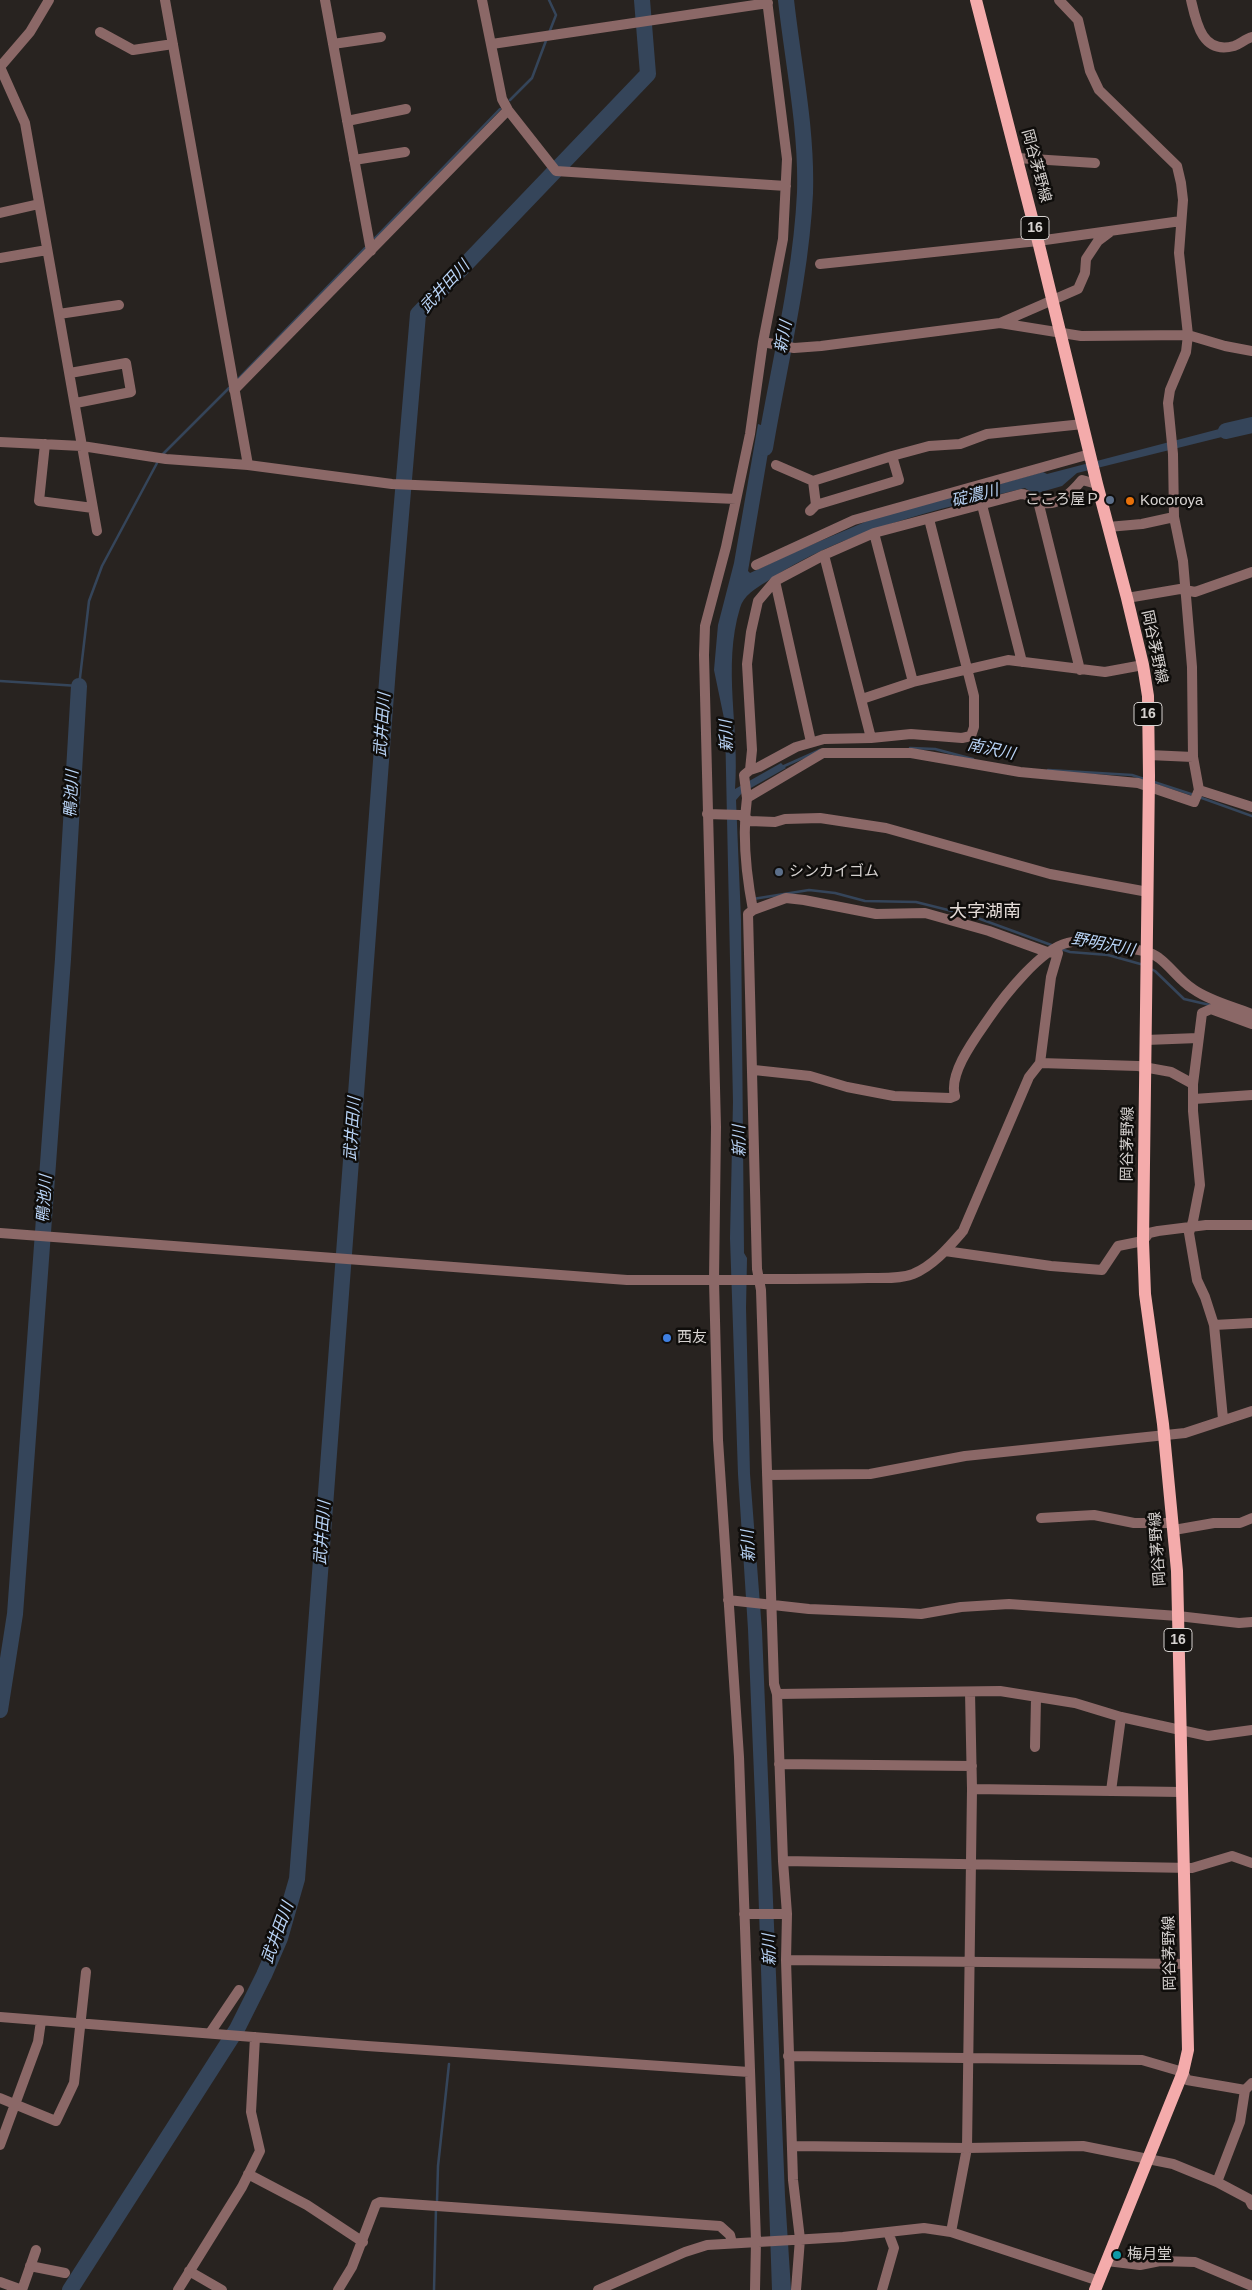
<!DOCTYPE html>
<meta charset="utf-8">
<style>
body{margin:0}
canvas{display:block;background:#282320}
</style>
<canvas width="1252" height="2290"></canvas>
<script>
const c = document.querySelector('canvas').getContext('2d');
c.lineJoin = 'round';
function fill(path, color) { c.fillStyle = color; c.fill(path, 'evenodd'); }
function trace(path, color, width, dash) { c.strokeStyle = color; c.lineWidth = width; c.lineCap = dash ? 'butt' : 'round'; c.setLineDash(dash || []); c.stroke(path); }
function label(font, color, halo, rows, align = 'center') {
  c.font = font + ' Helvetica,"Noto Sans JP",sans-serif'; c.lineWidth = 5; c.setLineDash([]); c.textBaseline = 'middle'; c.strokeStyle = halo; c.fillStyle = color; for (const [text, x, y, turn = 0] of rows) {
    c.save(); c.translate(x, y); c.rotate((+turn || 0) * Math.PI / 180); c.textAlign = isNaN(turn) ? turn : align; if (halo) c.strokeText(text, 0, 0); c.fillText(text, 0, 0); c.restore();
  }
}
const water = new Path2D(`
 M1246 422 1250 430 1077 473 1062 486 1034 494 1025 488C939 509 840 531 766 582 756 588 743 596 740 608 722 667 740 729 735 789L781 763 786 768 742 793 736 800 741 920 744 1253 747 1258 746 1308 750 1474 762 1631 785 2196 791 2290H772L756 1823 748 1629 738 1474 730 1238 733 1102 725 723 714 670 718 625 734 563 758 424 772 429 748 571 750 573 799 550 872 519 1043 472 1047 474Z`);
const stream = new Path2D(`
 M549 33 556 15 549 0
 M510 100 532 78 547 38
 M375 238 500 109
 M238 379 365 248
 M163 454 229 388
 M0 681 79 686 89 601 102 566 157 463
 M910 748 935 749 973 759
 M782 767 820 750
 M1048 770 1132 775 1144 779
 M1154 782 1194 795
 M1199 797 1252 816
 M753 899 809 890 835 893 865 901 916 902 972 916 1054 946
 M1061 949 1070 952 1108 955 1144 965
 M1151 969 1155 971 1184 999 1210 1005
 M437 2202 438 2166 449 2064
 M434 2290 436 2208`);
const river = new Path2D(`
 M1226 431 1252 425
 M765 448C779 365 801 277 805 193 807 128 793 64 786 0
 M0 1710 15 1614 63 959 79 686
 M70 2290 237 2029 264 1975 280 1938 297 1879 388 668 418 314 648 74 642 0`);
const minor = new Path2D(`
 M165 0 248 465
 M325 0 371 251
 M482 0 502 99 508 110 556 171 786 186
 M1059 0 1078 20 1090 71 1099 90 1177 166 1181 183 1183 200 1179 253 1188 335 1186 352 1170 390 1168 403 1173 454 1174 517 1183 561 1192 667 1193 757 1149 755
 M1191 0C1196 22 1202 55 1234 46 1240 44 1245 39 1252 37
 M100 32 133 50 173 44
 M333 44 381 37
 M492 44 768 3
 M0 67 25 123 97 531
 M0 67 30 32 49 0
 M347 121 406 109
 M1017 158 1095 163
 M354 160 405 152
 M0 213 39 204
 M0 258 47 250
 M820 264 1038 241 1181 221
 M59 314 119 305
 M1000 323 1078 289 1085 273 1086 259 1098 241 1110 232
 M763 342 794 348 821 346 1000 323 1081 336 1188 335 1225 346 1252 351
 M70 373 126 363 131 392 76 403
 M234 390 508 110
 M0 442 82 446 166 459 248 465 392 484 736 499
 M45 444 39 501 93 508
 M776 465 813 481 892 456 929 446 960 444 987 434 1083 424
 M1038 501 1080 670
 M816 505 899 480 892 456
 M982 505 1022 662
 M810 511 816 505 813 481
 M929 519 974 696V727L971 736 962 738 911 734 871 738 824 739 796 747 759 767 750 770 752 750 747 664 751 632 758 601 775 581 824 555 874 533 1021 494C1029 494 1033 499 1040 502 1057 508 1072 492 1082 480L1097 484
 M1108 527 1142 524 1174 517
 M874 533 913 682
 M824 555 871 738
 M756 565 854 520 1090 454
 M775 581 811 742
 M1127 598 1180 589 1195 592 1252 572
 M862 699 913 682 1008 660 1105 672 1143 665
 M1193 757 1199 790
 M747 798 744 775 750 770
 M707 814 740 815 750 821 775 822 785 819 820 818 886 828 1050 874 1148 892
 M753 910C746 874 742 835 747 798L823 753H911L1020 772 1138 783 1194 802 1199 790 1252 807
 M1146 1040 1198 1038
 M1040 1063 1138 1066 1171 1072 1193 1084 1202 1013 1211 1009 1252 1024
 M754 1070 810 1076 847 1087 894 1096 950 1098 955 1096C948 1073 976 1037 989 1018 1004 996 1041 949 1067 943 1084 938 1103 943 1119 947 1132 949 1149 950 1159 958 1171 967 1180 981 1193 989 1210 1001 1232 1006 1252 1014
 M1193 1084V1111L1200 1185 1193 1221 1189 1233 1197 1280 1205 1297 1214 1325 1223 1419
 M1194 1099 1252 1095
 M0 1233 627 1280H754L760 1279C796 1279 832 1279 868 1278 883 1278 899 1279 913 1274 933 1266 949 1247 963 1231L1029 1077 1040 1063 1051 977 1058 953 1047 952 989 931 925 913 876 914 804 900 786 898 753 910 748 914 757 1269 761 1290 774 1684 777 1694 783 1861 787 1914 786 1960 793 2180 800 2239 796 2290
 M945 1251 1051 1266 1102 1270 1118 1246 1143 1241 1149 1233 1158 1231 1206 1225H1252
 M1214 1325 1252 1323
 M767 1475 870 1474 965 1456 1185 1433 1252 1411
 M1041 1518 1094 1515 1134 1523H1173
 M1174 1530 1214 1523H1240L1252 1518
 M728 1600 809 1609 903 1613 921 1614 961 1607 1009 1604 1178 1616 1239 1623 1252 1622
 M777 1694 1000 1691 1075 1703 1121 1717 1208 1736 1252 1730
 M1035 1747 1036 1698
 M779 1764 972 1766
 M972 1789 1182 1792
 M1111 1791 1121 1717
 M783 1861 1192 1868 1232 1856 1252 1863
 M744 1914H787
 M786 1960 1187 1964
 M0 2017 367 2046 749 2072
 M210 2033 239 1990
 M788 2056 1142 2060 1183 2072 1187 2080 1245 2090
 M0 2098 56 2121 74 2083 86 1972
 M0 2145 38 2042 41 2021
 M793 2146 967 2148 1083 2146 1173 2164 1217 2182 1249 2199 1252 2205
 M248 2174 307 2205 363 2242
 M1217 2182 1240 2122 1245 2090 1252 2083
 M951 2232 967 2148 972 1789 970 1692
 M1107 2261 1140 2265 1160 2261 1195 2262 1252 2286
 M30 2266 65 2273
 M189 2271 222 2290
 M0 2282 22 2290 36 2250
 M178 2290 242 2187 260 2151 251 2112 255 2037
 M338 2290 352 2267 376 2204 380 2202 720 2226 730 2235 732 2243
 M598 2290 685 2252 707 2245 843 2237 924 2228 951 2232 1099 2281
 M755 2290 756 2241 739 1757 718 1440 714 1280 716 1127 704 655 705 626 726 547 750 434 763 342 783 239 787 159 767 0
 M882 2290 894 2248 888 2232`);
const major = new Path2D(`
 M976 0 1038 241 1097 484 1127 598 1143 665 1148 696 1149 776 1143 1241 1145 1294 1163 1424 1177 1571 1188 2050 1183 2072 1095 2290`);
const markers = [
 [1110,500,5,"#5c6f8a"],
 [1130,501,5,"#e8710a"],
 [779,872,5,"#5c6f8a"],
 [667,1338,5,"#3f7fe0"],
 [1117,2255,5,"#0f9aa8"]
];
const shields = [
 [1035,228,28],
 [1148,714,28],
 [1178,1640,28]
];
const shieldNames = [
 ["16",1035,228],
 ["16",1148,714],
 ["16",1178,1640]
];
const streetNames = [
 ["岡谷茅野線",1036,166,75],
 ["岡谷茅野線",1154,647,78],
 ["岡谷茅野線",1128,1144,-89],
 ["岡谷茅野線",1158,1549,-94],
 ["岡谷茅野線",1170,1953,-91]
];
const poiNames = [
 ["こころ屋Ｐ",1100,500,"right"],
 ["Kocoroya",1140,501],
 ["シンカイゴム",789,872],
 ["西友",677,1338],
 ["梅月堂",1127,2255]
];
const waterNames = [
 ["武井田川",445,287,-47],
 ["新川",784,337,-79],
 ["碇濃川",975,496,-14],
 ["武井田川",383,725,-86],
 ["新川",727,736,-92],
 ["南沢川",991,750,12],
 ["鴨池川",72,794,-87],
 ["野明沢川",1103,945,11],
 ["武井田川",353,1129,-86],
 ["新川",740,1141,-91],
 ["鴨池川",45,1199,-86],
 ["武井田川",323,1533,-86],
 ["新川",749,1546,-93],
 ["武井田川",278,1933,-70],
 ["新川",770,1950,-92]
];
const quarterNames = [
 ["大字湖南",985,912]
];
fill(water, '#35455a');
trace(stream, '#35455a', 2.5);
trace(river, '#35455a', 16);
trace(minor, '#8b6867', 10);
trace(major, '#f4abab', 12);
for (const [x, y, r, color] of markers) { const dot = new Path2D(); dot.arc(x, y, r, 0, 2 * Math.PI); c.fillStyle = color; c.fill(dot); trace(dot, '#0f0d0b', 2); }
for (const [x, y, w] of shields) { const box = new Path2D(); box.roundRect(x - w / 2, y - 11.5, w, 23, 4); c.fillStyle = '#0f0d0b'; c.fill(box); trace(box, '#d6d2d0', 1); }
label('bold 14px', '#d6d2d0', null, shieldNames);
label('15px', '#d6d2d0', '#0f0d0b', streetNames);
label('15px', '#d6d2d0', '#0f0d0b', poiNames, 'left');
label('italic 16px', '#b9d4f7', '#0f0d0b', waterNames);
label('18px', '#e4dcd8', '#0f0d0b', quarterNames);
</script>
